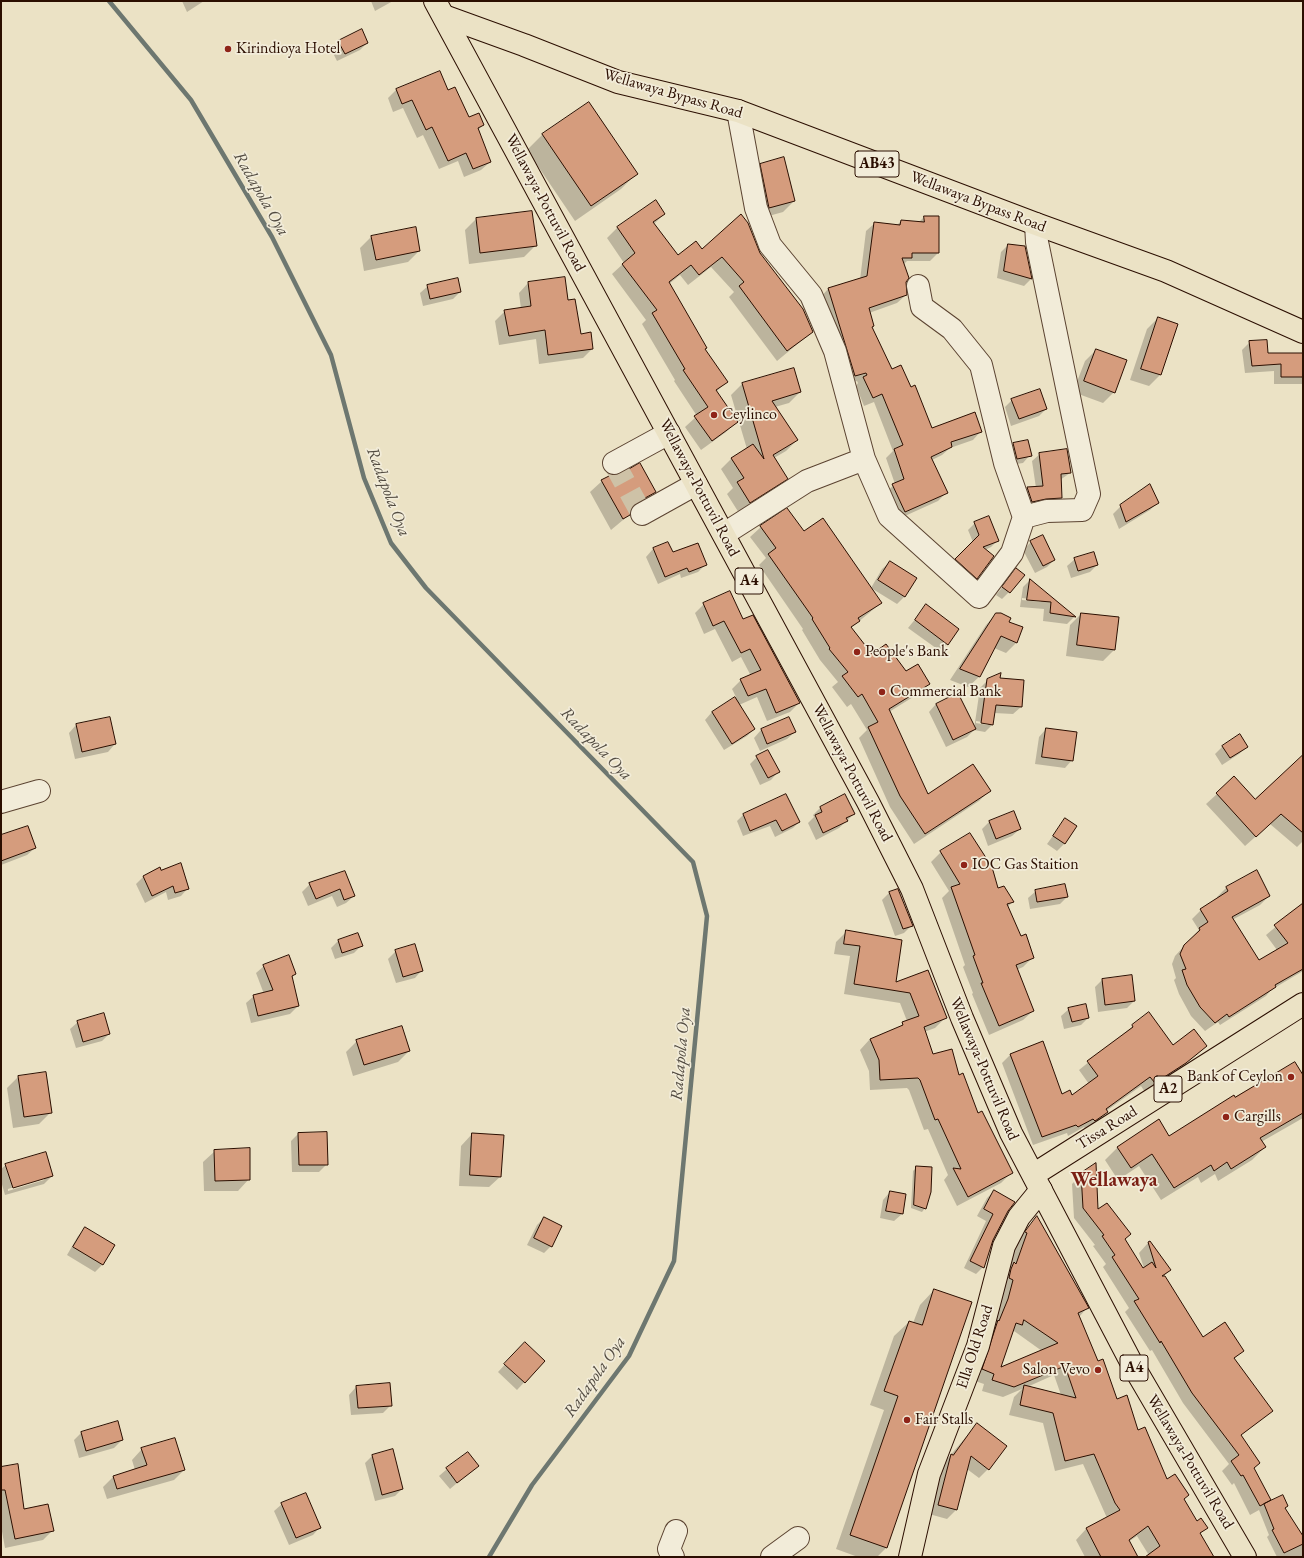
<!DOCTYPE html>
<style>
body{margin:0}
#map{position:relative;width:1304px;height:1558px;overflow:hidden;background:#ebe2c5;font-family:"EB Garamond",serif}
canvas{display:block}
.frame{position:absolute;inset:0;border:2px solid #2b0e00;pointer-events:none}
</style>
<div id="map">
<canvas width="1304" height="1558"></canvas>
<div class="frame"></div>
</div>
<script>
const c = document.querySelector('canvas').getContext('2d');
c.lineJoin = 'round';
function fill(path, color) { c.fillStyle = color; c.fill(path, 'evenodd'); }
function trace(path, color, width, dash) { c.strokeStyle = color; c.lineWidth = width; c.lineCap = dash ? 'butt' : 'round'; c.setLineDash(dash || []); c.stroke(path); }
function label(font, color, halo, rows, align = 'center') {
  c.font = font + ' "EB Garamond",serif'; c.lineWidth = 3.5; c.setLineDash([]); c.textBaseline = 'middle'; c.strokeStyle = halo; c.fillStyle = color; for (const [text, x, y, turn = 0] of rows) {
    c.save(); c.translate(x, y); c.rotate((+turn || 0) * Math.PI / 180); c.textAlign = isNaN(turn) ? turn : align; if (halo) c.strokeText(text, 0, 0); c.fillText(text, 0, 0); c.restore();
  }
}
const shadow = new Path2D(`
 M182 1H204L187 12Z
 M371 1H393L375 11Z
 M339 42 367 43 360 50 337 61 331 49Z
 M397 89 447 91 468 118 483 125 478 130 490 162 481 170 464 177 458 161 439 169 423 135 417 138 403 108 393 112 388 98Z
 M588 103 636 174 621 189 575 221 527 150 542 135Z
 M761 165 794 201 783 212 758 219 750 176Z
 M656 201 664 214 654 224 678 256 702 251 759 253 812 332 777 361 729 297 734 292 711 267 688 285 680 275 669 284 704 349 726 382 716 392 736 422 726 432 701 450 685 427 697 416 674 381 675 380 642 324 646 320 612 274 624 263 607 238 617 228Z
 M531 212 536 245 524 257 469 264 465 230 476 219Z
 M924 217 938 253 930 261H907L903 265 906 295 897 303 869 313 871 327 892 370 932 430 981 431 973 440 950 448 942 455 932 460 946 493 938 501 896 520 884 494 895 484 886 458 893 451 874 402 864 406 856 386 858 383 857 381 847 384 820 298 828 289 860 280 866 231 875 223 896 226 901 221 919 222Z
 M415 228 419 251 408 262 364 271 360 248 371 237Z
 M1008 245 1024 247 1031 279 1024 286 997 278 1001 252Z
 M528 283 568 301 580 335 592 349 583 358 539 364 536 339 499 345 495 321 505 311 521 309 519 293Z
 M428 286 460 292 453 299 423 306 420 293Z
 M1158 318 1177 324 1160 375 1149 386 1130 380 1147 329Z
 M1250 342 1267 354H1303V384H1274V371L1245 373 1242 350Z
 M1096 350 1114 392 1103 403 1073 392 1085 361Z
 M793 369 800 392 789 403 775 407 797 440 786 451 774 458 786 478 776 489 739 513 727 494 733 488 721 469 732 458 747 449 731 395 742 384Z
 M1012 400 1046 409 1039 416 1011 426 1005 407Z
 M1013 444 1030 455 1023 463 1010 465 1006 451Z
 M1040 454 1070 473 1060 480 1061 498 1054 505 1025 509 1020 495 1027 488H1036L1032 461Z
 M602 481 655 492 643 503 630 511 629 515 611 530 590 492Z
 M1158 502 1150 510 1119 529 1113 514 1121 506Z
 M975 523 998 540 991 547 985 550 976 578 970 585 949 566 973 542 968 530Z
 M761 527 804 533 881 603 851 628 872 655 929 684 918 694 889 712 928 795 990 790 979 801 914 844 890 807 859 738 867 730 851 704 847 707 832 687 838 682 820 660 802 630 803 629 759 565 766 558 750 537Z
 M1031 542 1054 560 1047 567 1035 573 1023 550Z
 M668 543 672 554 705 565 698 572 681 578 680 574 658 584 646 557 653 549Z
 M1075 559 1097 565 1090 572 1071 578 1067 566Z
 M890 562 916 578 904 597 897 604 871 588 882 569Z
 M1017 569 1009 592 1002 599 996 595Z
 M1030 580 1074 617 1067 624 1043 621 1044 609 1020 607 1023 587ZM1022 598 1039 600 1042 602 1022 600Z
 M704 604 742 621 799 703 790 712 767 721 757 697 739 705 754 729 747 736 724 750 705 720 712 712 736 697 732 689 741 680 751 676 741 657 732 662 715 629 704 634 695 613Z
 M926 606 947 644 940 651 908 628Z
 M996 614 1008 622 1017 642 1006 653 994 648 979 677 968 687 950 680 986 625Z
 M1081 614 1114 650 1103 661 1066 656 1070 625Z
 M999 679 1021 707 1013 714 994 713 992 725 985 732 974 730 967 737 946 747 929 712 936 704 974 729 980 688 988 680ZM976 721 988 723V725L976 723Z
 M789 718 795 732 787 739 760 751 754 738 761 730Z
 M76 725 115 744 108 752 75 759 69 733Z
 M1046 729 1072 760 1065 768 1035 764 1039 737Z
 M1222 747H1247L1239 754 1222 765 1215 754Z
 M757 757 778 772 771 780 760 785 750 764Z
 M1303 768V841L1297 847 1270 824 1245 846 1206 804 1217 794 1255 800Z
 M785 795 799 822 793 828 775 837 770 826 743 836 737 821 743 815Z
 M844 796 854 814 839 828 816 840 808 823 814 817 813 815 820 808Z
 M1013 812 1020 829 1012 836 988 846 982 829 989 822Z
 M1065 819V843L1057 851 1047 844Z
 M969 834 998 889 1013 902 1007 907 1020 938 1033 957 1023 967 1016 970 1033 1011 1023 1020 989 1035 972 994 973 993 963 967 965 965 942 898 949 891 931 862 941 852Z
 M1 836 35 848 27 855 1 865Z
 M160 869 188 888 181 896 168 900 166 892 145 903 136 884 143 877Z
 M1256 872 1269 896 1260 905 1232 920 1258 961 1277 950 1266 935 1303 904V971L1271 990 1266 996 1220 1025 1218 1022 1205 1031 1191 1016 1179 994 1174 980 1176 978 1172 964 1175 956 1199 930 1192 919 1201 910 1218 899 1217 897 1226 888Z
 M324 878 354 896 346 903 337 907 332 896 308 906 302 892 310 884Z
 M1036 891 1067 897 1060 904 1030 909 1028 898Z
 M890 892 912 925 904 933 895 936 882 900Z
 M846 932 901 940 895 984 927 971 945 1018 935 1028 924 1032 932 1055 959 1076 977 1114 1011 1173 1001 1183 957 1206 944 1180 948 1175 928 1129 924 1130 909 1090 907 1088 870 1090 869 1071 860 1050 870 1039 897 1029 907 1021 900 1003 844 994 850 956 834 954 836 942Z
 M338 941 362 945 354 953 335 959 331 948Z
 M396 951 422 970 415 978 396 983 388 959Z
 M264 966 295 974 291 978 298 1006 290 1014 251 1023 246 1003 254 996 264 994 256 973Z
 M1131 976 1134 1001 1127 1008 1098 1012 1095 987 1102 980Z
 M1069 1009 1088 1018 1081 1025 1064 1029 1061 1016Z
 M1149 1013 1172 1046H1206L1176 1072 1145 1092 1141 1086 1106 1111 1107 1112 1098 1121 1085 1129 1084 1127 1068 1136 1067 1133 1033 1145 1002 1063 1011 1054 1062 1096 1072 1097 1089 1084 1079 1070Z
 M78 1022 109 1034 102 1041 76 1048 70 1029Z
 M357 1041 409 1051 398 1062 353 1076 346 1052Z
 M18 1077 51 1112 39 1124 13 1128 7 1088Z
 M1303 1077V1118L1261 1142 1265 1147 1252 1160 1218 1181 1215 1174 1201 1183 1198 1177 1161 1200 1139 1166 1118 1180 1105 1160 1118 1147 1168 1137 1235 1099Z
 M326 1133 327 1164 319 1172H292L291 1141 298 1134Z
 M472 1134 501 1176 489 1187 459 1186 461 1146Z
 M215 1151 249 1179 238 1191H204L203 1162Z
 M6 1165 52 1176 44 1184 5 1195 1 1181V1169ZM44 1178V1180L8 1191V1189Z
 M917 1167 925 1208 922 1212 911 1208 913 1171Z
 M1082 1174 1097 1211 1124 1240 1145 1271 1139 1253 1148 1243 1170 1270 1163 1277 1203 1338 1243 1350 1234 1359 1271 1411 1240 1436 1253 1469 1269 1500 1265 1505 1287 1506 1284 1509 1301 1535H1303V1557H1277L1267 1537 1269 1535 1259 1510 1250 1515 1234 1483 1232 1485 1222 1471 1229 1464 1183 1403 1152 1350 1150 1351 1125 1312 1129 1308 1103 1267 1106 1264 1093 1246 1095 1245 1074 1218 1072 1184Z
 M994 1191 1007 1211 992 1240 983 1267 976 1274 964 1268 986 1221 977 1216 987 1198Z
 M890 1192 905 1195 902 1214 894 1221 880 1218 883 1200Z
 M1037 1217 1087 1308 1079 1317 1098 1362 1116 1400 1137 1431 1167 1481 1183 1500 1197 1522 1207 1527 1200 1534 1212 1557H1150L1137 1536 1128 1542 1137 1557H1085L1076 1540 1086 1529 1107 1518 1083 1464 1055 1471 1043 1423 1009 1415 1014 1397 1022 1389 1003 1397 982 1391 984 1384 972 1380 1017 1244 1016 1243ZM1014 1331 1042 1351 999 1369 1011 1334ZM1054 1375 1061 1395 1027 1387Z
 M544 1218 551 1246 544 1253 527 1245 537 1225Z
 M85 1229 113 1246 102 1265 95 1272 67 1255 78 1236Z
 M934 1290 887 1547 877 1557H858L836 1549 884 1410 870 1405 894 1336 909 1322 913 1323 920 1305Z
 M525 1343 544 1361 517 1390 498 1372Z
 M356 1387 391 1405 383 1413 351 1415 349 1395Z
 M117 1423 122 1440 114 1448 79 1458 74 1440 81 1433Z
 M977 1424 988 1469 979 1478 967 1469 956 1510 947 1519 929 1514 942 1465Z
 M142 1449 184 1470 174 1480 107 1499 103 1487 113 1477 135 1470 132 1460Z
 M372 1456 402 1489 395 1496 375 1501 365 1463Z
 M477 1466 450 1489 439 1476 447 1469Z
 M1 1468 23 1510 53 1530 43 1540 5 1548 1 1526Z
 M282 1504 320 1527 313 1535 289 1545 274 1511Z`);
const stream = new Path2D(`
 M109 1 191 100 272 237 331 355 364 478 391 543 426 588 693 862 707 916 674 1261 629 1356 532 1485 489 1557`);
const building = new Path2D(`
 M362 29 368 43 345 54 338 41Z
 M440 71 448 90 455 87 469 117 479 113 484 125 478 128 491 162 473 169 466 153 448 161 432 127 426 130 412 100 402 104 396 89Z
 M589 102 638 174 591 206 542 134Z
 M784 157 795 201 769 208 760 164Z
 M656 200 665 214 653 222 678 255 696 241 702 249 741 214 748 223 760 253 803 309 813 332 787 351 739 286 744 282 722 257 699 275 691 265 669 282 707 348 705 349 728 382 716 390 738 422 712 441 694 416 708 407 683 370 685 369 652 313 657 310 622 264 635 253 617 227Z
 M532 211 537 246 480 253 476 218Z
 M924 216H939V253H912V258H902L909 278 906 282 907 295 869 308 874 326 872 327 892 369 901 365 911 387 915 385 932 428 975 412 982 432 951 442 952 447 931 457 948 493 905 512 892 484 904 479 894 449 903 445 882 394 873 398 863 377 867 375 866 373 855 376 828 288 867 276 874 222 900 225 901 220 924 222Z
 M416 227 420 251 376 260 371 236Z
 M1008 244 1025 246 1032 279 1004 271Z
 M565 277 568 300 575 299 581 334 591 332 593 349 548 355 545 330 509 336 504 310 531 306 528 282Z
 M458 278 461 292 430 299 427 285Z
 M1158 317 1178 324 1161 375 1141 369Z
 M1267 340 1268 353H1303V377H1281V364L1252 366 1249 341Z
 M1096 349 1127 360 1115 393 1084 381Z
 M794 368 801 392 772 401 798 440 773 455 788 479 750 503 737 482 744 478 731 458 753 444 764 459 742 383Z
 M1040 389 1047 409 1019 419 1011 399Z
 M1028 440 1032 456 1017 459 1013 443Z
 M1067 449 1071 473 1061 474 1062 498 1046 499 1032 502 1027 487 1043 486 1039 453Z
 M640 463 656 492 636 503 631 508 630 515 623 519 601 480 611 475 620 474Z
 M1150 484 1159 503 1126 522 1120 505Z
 M787 508 804 531 823 518 882 603 858 618 860 621 851 627 872 654 886 644 906 671 918 664 930 684 889 709 928 794 973 764 991 791 925 834 900 796 868 727 878 722 862 694 858 697 842 676 848 672 829 649 830 648 812 619 813 618 768 554 776 548 760 526Z
 M989 516 999 541 983 547 994 556 977 579 955 559 979 535 974 522Z
 M1043 535 1055 560 1043 566 1030 541Z
 M668 542 673 552 698 543 707 565 689 572 687 568 665 577 653 548Z
 M1094 552 1098 565 1078 571 1074 558Z
 M890 561 917 578 905 597 878 580Z
 M1016 568 1025 575 1010 593 1002 587Z
 M1030 579 1059 603 1076 617 1050 613 1051 602 1027 600Z
 M730 591 743 619 753 615 800 703 776 713 766 689 748 696 740 679 761 670 750 649 741 653 724 621 713 626 703 603Z
 M926 604 959 629 948 645 915 620Z
 M996 613H1001L1011 618 1009 622 1023 627 1017 643 1001 636 980 677 960 669Z
 M1081 613 1119 617 1115 650 1077 645Z
 M1001 673 1000 678 1024 680 1022 707 996 705 993 725 981 723 987 679Z
 M958 693 976 729 953 740 936 704Z
 M735 697 755 729 732 744 712 712Z
 M110 717 116 744 82 752 76 724Z
 M789 717 796 732 767 744 761 729Z
 M1046 728 1077 732 1073 761 1042 757Z
 M1240 734 1248 747 1230 758 1222 746Z
 M768 750 780 772 768 778 756 756Z
 M1303 755V833L1281 814 1256 837 1216 793 1234 776 1255 799Z
 M786 794 800 822 782 831 776 820 750 831 743 814Z
 M845 794 855 814 846 818 848 821 823 833 815 815 822 812 820 807Z
 M1014 811 1021 829 996 839 989 821Z
 M1065 818 1077 826 1065 844 1053 836Z
 M28 826 36 848 1 861V835Z
 M970 833 992 867 998 888 1004 886 1014 902 1007 904 1021 936 1026 934 1034 958 1016 965 1034 1011 999 1026 981 983H983L973 956 975 955 951 887 960 884 940 851Z
 M181 863 189 889 175 893 173 886 152 896 143 876 160 867 161 870Z
 M1257 870 1270 896 1232 917 1259 960 1288 943 1274 925 1303 903V969L1275 985 1276 987 1229 1017 1227 1014 1215 1023 1200 1007 1187 985 1182 970 1186 969 1180 954 1184 945 1200 930 1199 928 1208 922 1200 909 1228 891 1226 887Z
 M345 871 355 896 344 900 340 889 316 899 309 883Z
 M1065 884 1068 897 1037 902 1035 890Z
 M898 889 913 926 903 929 889 892Z
 M846 930 902 940 896 982 928 970 947 1018 924 1027 933 1054 952 1049 959 1075 963 1073 978 1113 982 1111 1013 1173 968 1197 953 1168 961 1169 938 1119 935 1120 920 1080 918 1078 880 1080 879 1060 870 1039 903 1025 902 1022 919 1016 910 993 854 984 860 946 844 944Z
 M358 933 363 946 342 953 338 940Z
 M415 944 423 971 403 977 395 950Z
 M289 955 296 974 292 976 299 1006 258 1016 253 995 273 990 263 965Z
 M1132 975 1135 1001 1105 1005 1102 979Z
 M1086 1004 1089 1018 1072 1022 1068 1008Z
 M1149 1012 1173 1045 1194 1029 1207 1046 1186 1063 1155 1083 1150 1077 1106 1109 1108 1112 1095 1121 1093 1119 1078 1127 1076 1125 1042 1137 1010 1054 1043 1041 1062 1094 1070 1090 1072 1095 1098 1076 1087 1061 1133 1027 1132 1025Z
 M104 1013 110 1034 83 1042 77 1021Z
 M402 1026 410 1051 364 1065 356 1040Z
 M1295 1062 1303 1075V1113L1260 1138 1266 1147 1231 1169 1227 1162 1214 1171 1211 1165 1174 1188 1152 1154 1131 1168 1117 1147 1159 1119 1169 1136 1234 1095 1235 1097Z
 M46 1072 52 1113 24 1117 18 1076Z
 M327 1132 328 1165H299L298 1133Z
 M472 1133 504 1135 501 1177 470 1175Z
 M250 1148V1180L215 1181 214 1150Z
 M46 1152 53 1176 13 1188 5 1164Z
 M1096 1163 1098 1209 1107 1203 1131 1234 1125 1239 1143 1268 1152 1262 1156 1268 1148 1242 1150 1241 1171 1270 1162 1276H1165L1203 1337 1225 1322 1244 1351 1234 1358 1273 1411 1241 1435 1260 1463 1254 1468 1271 1500 1260 1506 1243 1475 1241 1476 1231 1461 1239 1455 1192 1393 1161 1341 1160 1343 1134 1301 1139 1299 1112 1257 1115 1255 1102 1236 1104 1235 1083 1208 1081 1173Z
 M916 1166 932 1167 931 1192 926 1209 914 1205Z
 M994 1190 1015 1202 1008 1211 993 1240 984 1268 970 1261 993 1214 984 1209Z
 M890 1191 906 1194 903 1214 886 1211Z
 M1037 1216 1089 1308 1078 1313 1098 1361 1103 1359 1117 1399 1127 1395 1138 1430 1145 1427 1167 1479 1175 1474 1189 1495 1184 1499 1197 1521 1201 1518 1208 1528 1200 1533 1214 1557H1145L1160 1546 1148 1526 1129 1540 1138 1557H1101L1086 1528 1120 1510 1115 1503 1094 1454 1065 1461 1053 1413 1020 1405 1024 1385 1076 1398 1065 1366 1014 1387 992 1380 994 1374 982 1369 998 1320 999 1321 1008 1299 1013 1280 1009 1278 1011 1269 1014 1262 1016 1264 1027 1233 1025 1232ZM1024 1320 1058 1343 1001 1367 1016 1323 1022 1325Z
 M544 1217 562 1226 552 1247 534 1238Z
 M85 1227 115 1245 103 1265 73 1247Z
 M934 1289 972 1302 887 1548 850 1535 898 1396 884 1391 909 1321 922 1325Z
 M525 1342 545 1361 525 1383 504 1364Z
 M390 1383 392 1406 358 1408 356 1386Z
 M118 1421 123 1440 86 1451 81 1432Z
 M977 1423 1007 1446 989 1470 971 1456 957 1510 938 1505 951 1454 953 1455Z
 M175 1438 185 1470 117 1489 113 1476 147 1465 141 1448Z
 M393 1449 403 1489 382 1495 372 1455Z
 M468 1452 479 1466 457 1483 446 1468Z
 M18 1464 24 1509 48 1504 54 1531 15 1539 5 1490H1V1467Z
 M306 1493 321 1528 296 1538 281 1503Z
 M1283 1495 1288 1506 1285 1508 1303 1536V1544L1284 1553 1272 1530 1274 1529 1264 1504Z`);
const minorTunnel = new Path2D(`
 M614 463 642 514`);
const minor = new Path2D(`
 M738 111 756 208 770 245 811 295 835 351 864 459 889 516 979 597 1012 553 1024 517 1047 511 1082 510 1089 494 1037 242 1036 224
 M918 286 922 307 952 329 981 365 1005 463 1024 517
 M614 463 669 433
 M642 514 696 484
 M724 534 807 481 864 459
 M1 802 39 791
 M673 1557 669 1549 676 1531
 M772 1557 798 1538`);
const major = new Path2D(`
 M444 16 524 45 618 82 738 111 1036 224 1166 271 1303 332
 M910 1557 929 1474 978 1346 1004 1246 1019 1217 1041 1190`);
const highway = new Path2D(`
 M435 1 868 802 912 889 962 1018 1011 1133 1131 1362 1245 1557
 M1033 1175 1303 1004`);
const markers = [
 [228,49,4,"#8f2418"],
 [714,415,4,"#8f2418"],
 [857,652,4,"#8f2418"],
 [882,692,4,"#8f2418"],
 [964,865,4,"#8f2418"],
 [1291,1077,4,"#8f2418"],
 [1226,1117,4,"#8f2418"],
 [1098,1370,4,"#8f2418"],
 [907,1420,4,"#8f2418"]
];
const shields = [
 [877,164,44],
 [749,581,28],
 [1168,1089,28],
 [1134,1368,28]
];
const shieldNames = [
 ["AB43",877,164],
 ["A4",749,581],
 ["A2",1168,1089],
 ["A4",1134,1368]
];
const poiNames = [
 ["Kirindioya Hotel",236,49],
 ["Ceylinco",722,415],
 ["People's Bank",865,652],
 ["Commercial Bank",890,692],
 ["IOC Gas Staition",972,865],
 ["Bank of Ceylon",1283,1077,"right"],
 ["Cargills",1234,1117],
 ["Salon Vevo",1090,1370,"right"],
 ["Fair Stalls",915,1420]
];
const streetNames = [
 ["Wellawaya Bypass Road",673,94,16],
 ["Wellawaya Bypass Road",978,202,21],
 ["Wellawaya-Pottuvil Road",545,203,62],
 ["Wellawaya-Pottuvil Road",699,488,62],
 ["Wellawaya-Pottuvil Road",852,773,62],
 ["Wellawaya-Pottuvil Road",984,1069,67],
 ["Tissa Road",1107,1128,-32],
 ["Ella Old Road",975,1347,-72],
 ["Wellawaya-Pottuvil Road",1190,1462,59]
];
const waterNames = [
 ["Radapola Oya",261,194,60],
 ["Radapola Oya",388,492,69],
 ["Radapola Oya",596,744,46],
 ["Radapola Oya",681,1054,-85],
 ["Radapola Oya",595,1377,-55]
];
const districtNames = [
 ["Wellawaya",1114,1181]
];
fill(shadow, '#0003');
trace(stream, '#6d7770', 4.5);
fill(building, '#d59c7d');
trace(building, '#2b0e00', 1);
trace(minorTunnel, '#cec2a7', 22, [22, 11]);
trace(minor, '#5b4331', 24);
trace(major, '#2b0e00', 24);
trace(highway, '#2b0e00', 24);
trace(minor, '#f2ecd9', 22);
trace(major, '#ebe2c5', 22);
trace(highway, '#ebe2c5', 22);
for (const [x, y, r, color] of markers) { const dot = new Path2D(); dot.arc(x, y, r, 0, 2 * Math.PI); c.fillStyle = color; c.fill(dot); trace(dot, '#f2ecd9', 1.5); }
for (const [x, y, w] of shields) { const box = new Path2D(); box.roundRect(x - w / 2, y - 13, w, 26, 3); c.fillStyle = '#f2ecd9'; c.fill(box); trace(box, '#2b0e00', 1); }
label('bold 15px', '#2b0e00', null, shieldNames);
label('16px', '#2b0e00', '#f2ecd9', poiNames, 'left');
label('16px', '#2b0e00', '#f2ecd9', streetNames);
label('italic 17px', '#524b41', '#f2ecd9', waterNames);
label('bold 20px', '#7a1f14', '#f2ecd9', districtNames);
</script>
